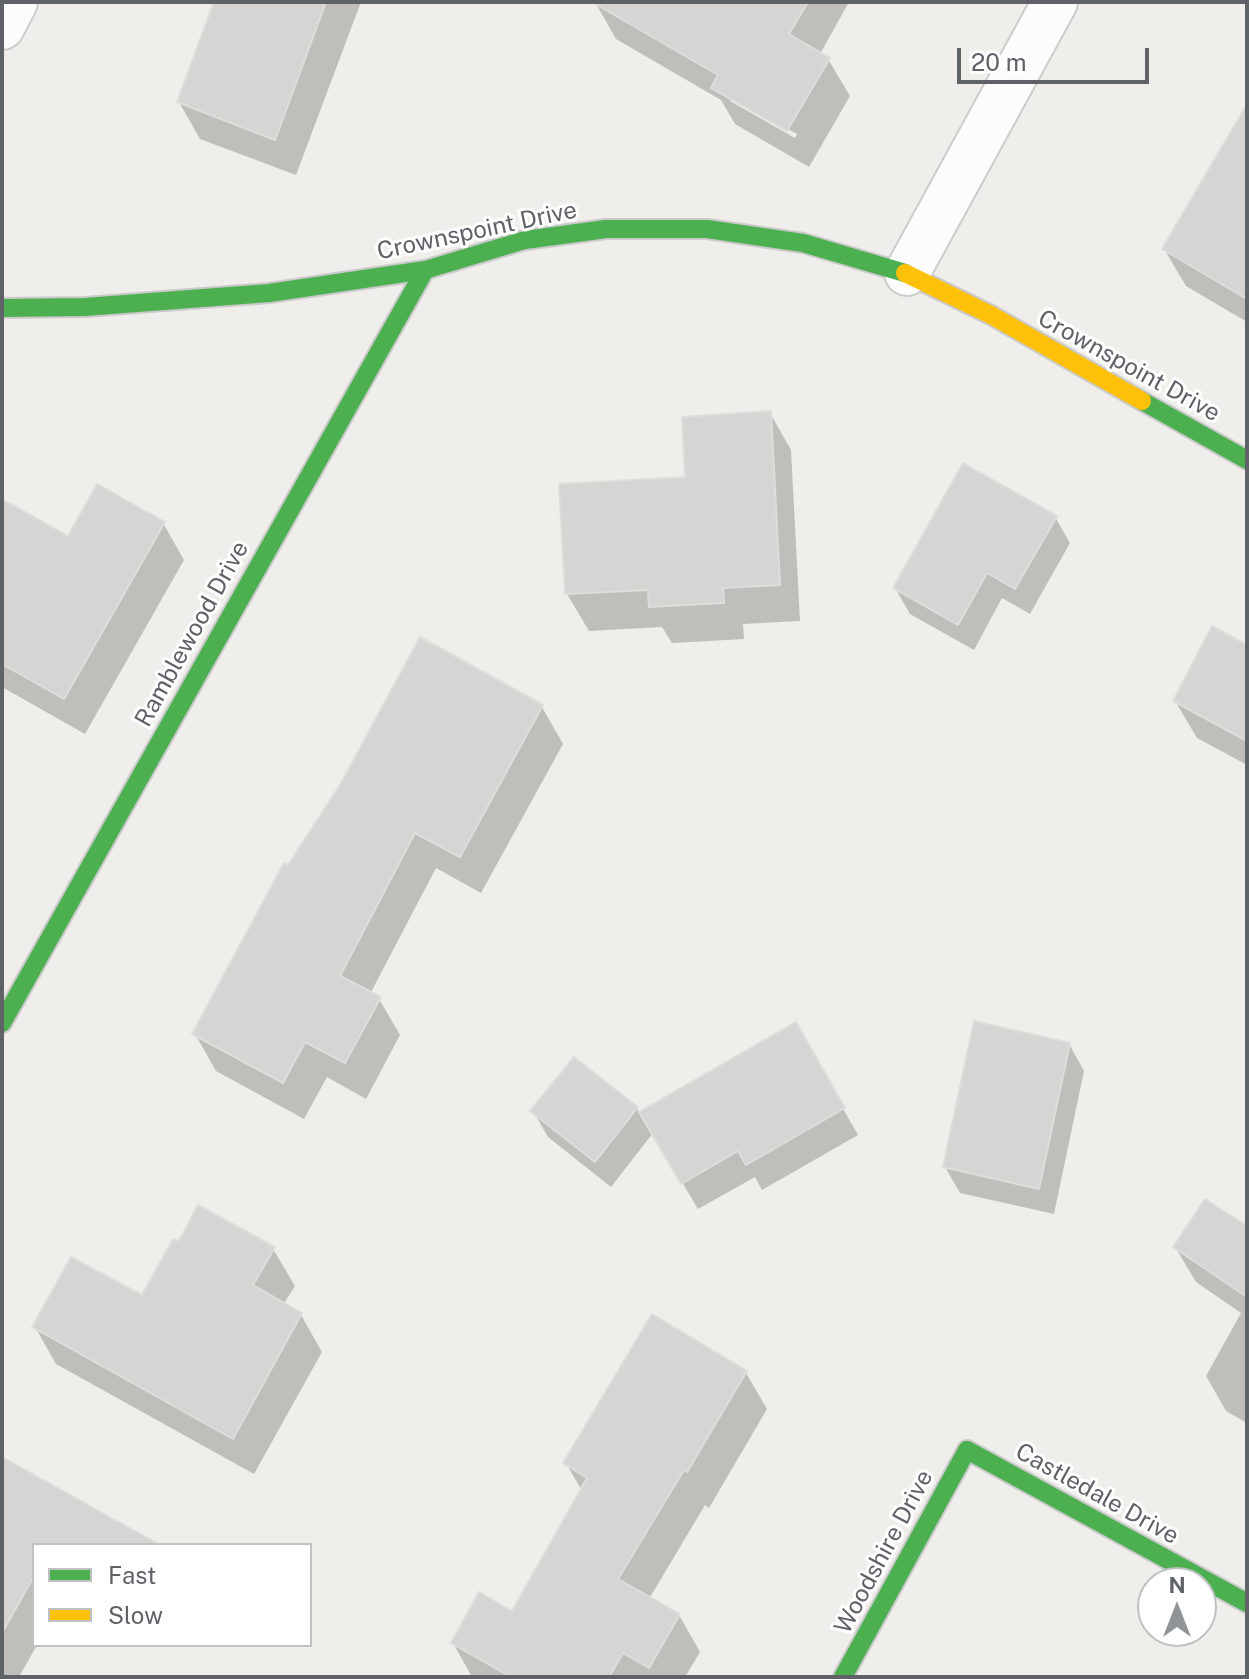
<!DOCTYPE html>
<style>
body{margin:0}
#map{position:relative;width:1249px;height:1679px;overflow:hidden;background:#efeeea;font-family:"Public Sans",sans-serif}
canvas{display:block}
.frame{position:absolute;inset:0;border:4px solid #5f6368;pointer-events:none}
.legend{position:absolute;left:32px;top:1543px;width:280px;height:104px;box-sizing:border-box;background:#fff;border:2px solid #bfc1c3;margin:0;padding:10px 14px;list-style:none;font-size:24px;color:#5f6368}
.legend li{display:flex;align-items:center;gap:16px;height:40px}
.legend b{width:40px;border:2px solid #bfc1c3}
.north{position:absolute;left:1137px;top:1567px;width:80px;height:80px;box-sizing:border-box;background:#fff;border:2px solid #bfc1c3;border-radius:50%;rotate:0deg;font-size:22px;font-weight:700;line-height:32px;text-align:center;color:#5f6368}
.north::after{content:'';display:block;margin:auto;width:28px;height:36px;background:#919496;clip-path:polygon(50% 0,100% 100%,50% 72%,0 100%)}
.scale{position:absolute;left:957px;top:48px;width:192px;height:36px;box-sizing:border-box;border:4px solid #5f6368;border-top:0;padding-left:10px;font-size:24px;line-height:28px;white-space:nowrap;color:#5f6368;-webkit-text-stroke:6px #fff;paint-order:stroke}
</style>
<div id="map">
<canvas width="1249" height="1679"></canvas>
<div class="frame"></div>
<ul class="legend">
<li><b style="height:10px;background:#4caf50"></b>Fast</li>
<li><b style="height:10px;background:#ffc107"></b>Slow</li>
</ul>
<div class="north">N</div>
<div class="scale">20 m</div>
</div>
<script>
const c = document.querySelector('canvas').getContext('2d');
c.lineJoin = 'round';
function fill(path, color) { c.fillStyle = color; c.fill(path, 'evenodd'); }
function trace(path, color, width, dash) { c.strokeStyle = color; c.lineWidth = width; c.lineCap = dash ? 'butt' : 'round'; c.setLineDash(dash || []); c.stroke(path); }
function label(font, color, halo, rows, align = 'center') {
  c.font = font + ' "Public Sans",sans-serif'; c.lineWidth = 6; c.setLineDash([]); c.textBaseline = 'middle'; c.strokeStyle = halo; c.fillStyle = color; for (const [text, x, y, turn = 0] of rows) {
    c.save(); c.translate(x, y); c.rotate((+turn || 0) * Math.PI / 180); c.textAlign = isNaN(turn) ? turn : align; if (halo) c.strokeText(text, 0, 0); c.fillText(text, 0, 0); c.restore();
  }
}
const shadow = new Path2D(`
 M216 2H361L296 175 200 139 179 102Z
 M595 2H849L820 54 828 59 850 96 809 167 735 124 721 100 616 39ZM730 96 797 134 795 138 730 101Z
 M1247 108V322L1186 286 1164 249Z
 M770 413 791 450 800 621 743 624 744 639 672 643 662 627 589 631 567 594 687 479Z
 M2 501 68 539 163 523 184 560 85 734 2 687Z
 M1055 517 1070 543 1030 614 1002 598 974 650 910 614 895 588Z
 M1247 648V765L1197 738 1175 701Z
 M542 707 563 744 481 893 436 868 370 994 379 999 400 1035 366 1099 327 1077 304 1119 216 1071 195 1034 288 867Z
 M795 1025 858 1135 762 1190 755 1177 698 1209 653 1133 611 1187 548 1137 533 1111 637 1108 640 1114Z
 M1069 1044 1084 1071 1054 1214 960 1193 945 1167Z
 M1247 1229V1423L1226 1411 1206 1376 1241 1313 1196 1282 1175 1247Z
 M179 1243 273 1249 295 1286 283 1305 301 1315 322 1352 254 1474 56 1364 35 1327 142 1298Z
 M746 1373 767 1409 709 1508 705 1505 649 1599 679 1615 700 1652 685 1677H472L453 1643 512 1614 582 1491 566 1463Z
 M2 1459 141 1545H34V1645H37L19 1677H2Z`);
const building = new Path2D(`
 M214 2H326L275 140 177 102Z
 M592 2H808L789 34 830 58 787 131 711 88 718 75Z
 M1247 104V299L1162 249Z
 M771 411 780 585 723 588 724 603 649 607 648 590 565 594 559 484 685 477 682 417Z
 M963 463 1057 516 1015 589 987 573 958 625 893 588Z
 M97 484 165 522 64 699 2 664V499L68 536Z
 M1212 626 1247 645V741L1173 701Z
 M420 637 543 705 460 857 415 833 340 976 381 997 345 1063 305 1042 283 1083 192 1034 284 863 288 865 340 785Z
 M974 1021 1070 1043 1039 1189 943 1167Z
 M796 1022 845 1108 746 1165 738 1151 681 1184 639 1112Z
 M574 1057 638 1107 595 1162 530 1111Z
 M1205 1199 1247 1226V1297L1173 1247Z
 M198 1205 275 1247 253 1285 302 1313 233 1439 32 1327 71 1257 142 1295 173 1239 179 1241Z
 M652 1314 747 1371 687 1472 684 1470 618 1579 680 1614 649 1668 623 1653 609 1677H511L451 1643 479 1592 512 1611 587 1478 563 1463Z
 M2 1457 160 1545H34V1576L2 1633Z`);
const street = new Path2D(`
 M2 27 15 2
 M907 273 1055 2`);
const fast = new Path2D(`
 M2 308 85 307 269 293 425 270 525 240 606 229H707L803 243 905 273
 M1142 401 1247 460
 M2 1023 425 270
 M843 1677 967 1450 1247 1603`);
const slow = new Path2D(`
 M905 273 991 315 1142 401`);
const streetNames = [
 ["Crownspoint Drive",477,231,-12],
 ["Crownspoint Drive",1129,366,29],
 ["Ramblewood Drive",192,634,-61],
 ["Castledale Drive",1097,1494,29],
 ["Woodshire Drive",884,1552,-62]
];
fill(shadow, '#0003');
fill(building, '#d6d5d3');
trace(building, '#deddd9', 2);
trace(street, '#cbcccc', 48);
trace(fast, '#cacacb', 22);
trace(slow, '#cacacb', 22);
trace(street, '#fdfcfc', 44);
trace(fast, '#4caf50', 18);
trace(slow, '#ffc107', 18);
label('24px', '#5f6368', '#fff', streetNames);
</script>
